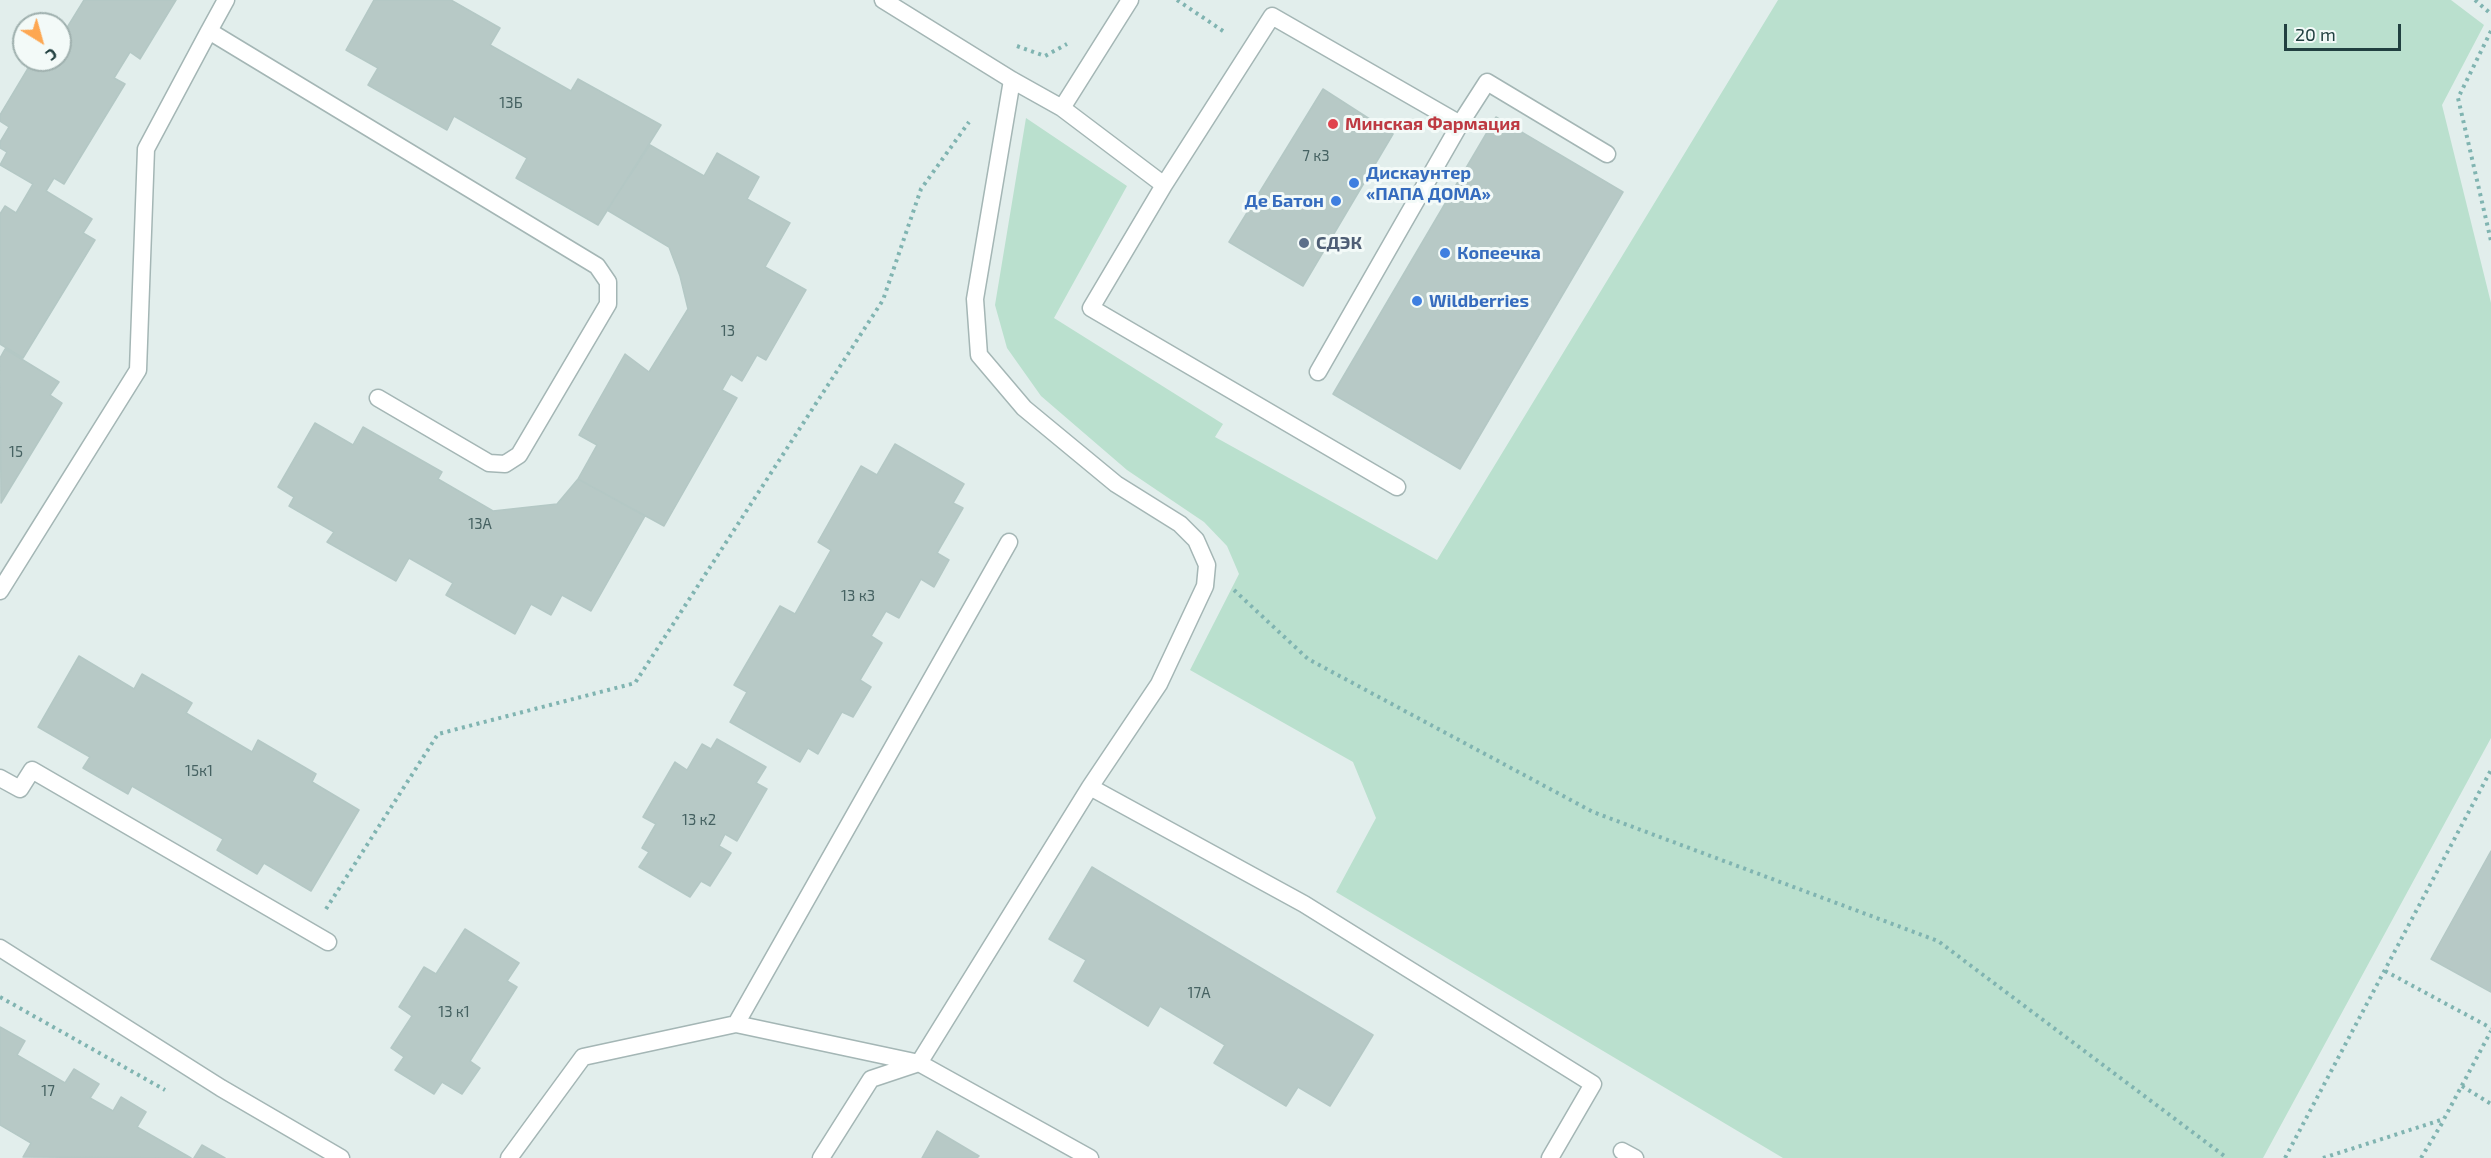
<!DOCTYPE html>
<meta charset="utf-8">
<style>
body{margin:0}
#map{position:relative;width:2491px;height:1158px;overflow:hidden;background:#e2eeec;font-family:"Exo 2",sans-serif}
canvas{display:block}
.north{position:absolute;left:12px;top:12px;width:60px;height:60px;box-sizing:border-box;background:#f3faf8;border:2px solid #9fb0ae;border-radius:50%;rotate:143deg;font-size:16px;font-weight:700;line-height:24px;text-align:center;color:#214040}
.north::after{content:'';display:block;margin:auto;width:21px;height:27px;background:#fda752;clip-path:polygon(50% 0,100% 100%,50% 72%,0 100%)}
.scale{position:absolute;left:2284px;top:24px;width:117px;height:27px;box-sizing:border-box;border:3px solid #214040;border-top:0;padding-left:8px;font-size:18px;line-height:21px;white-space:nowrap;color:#214040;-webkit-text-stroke:4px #f3faf8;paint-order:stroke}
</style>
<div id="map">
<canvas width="2491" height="1158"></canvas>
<div class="north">С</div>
<div class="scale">20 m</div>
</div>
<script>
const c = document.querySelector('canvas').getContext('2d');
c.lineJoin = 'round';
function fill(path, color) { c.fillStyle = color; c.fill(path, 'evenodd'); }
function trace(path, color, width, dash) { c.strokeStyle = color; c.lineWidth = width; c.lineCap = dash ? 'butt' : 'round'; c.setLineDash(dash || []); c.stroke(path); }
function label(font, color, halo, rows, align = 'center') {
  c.font = font + ' "Exo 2",sans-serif'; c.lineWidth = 6; c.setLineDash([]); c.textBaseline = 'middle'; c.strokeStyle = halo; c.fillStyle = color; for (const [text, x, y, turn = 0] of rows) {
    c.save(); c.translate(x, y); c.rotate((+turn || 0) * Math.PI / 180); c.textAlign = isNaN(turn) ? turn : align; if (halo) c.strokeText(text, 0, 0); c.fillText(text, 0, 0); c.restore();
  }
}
const green = new Path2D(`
 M1778 0H2451L2484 25 2442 105 2491 303V738L2263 1158H1783L1336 892 1376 818 1353 762 1190 670 1239 574 1227 546 1204 522 1127 470 1041 396 1007 348 995 305 1026 118 1127 186 1054 318 1223 424 1215 437 1437 560Z`);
const building = new Path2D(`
 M84 0H176L140 59 130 52 114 78 125 84 64 184 54 178 46 191 92 219 83 233 95 240 23 358 0 344V214L5 206 16 213 33 184 0 165 7 152 0 148V142L9 127 0 121V115L33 60H60V39Z
 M374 0H451L500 28 490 45 571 91 578 79 661 125 598 225 516 178 527 158 454 116 447 130 368 85 378 68 346 50Z
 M1323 89 1393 134 1303 286 1229 242Z
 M1496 117 1623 192 1460 469 1333 394Z
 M650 145 704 176 717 153 759 177 747 199 790 223 765 267 806 290 766 360 757 355 742 381 731 374 722 390 737 398 664 526 578 479 597 445 579 435 625 354 649 372 688 309 680 276 669 247 607 210Z
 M5 349 59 382 50 395 62 403 1 503 0 358Z
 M315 423 353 445 363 427 442 472 438 479 493 511 557 504 578 479 645 516 591 611 562 595 551 615 531 604 515 634 446 595 453 583 409 558 396 581 327 542 334 532 289 506 294 497 278 487Z
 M895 444 964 484 953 503 963 508 937 553 949 560 934 587 921 579 899 618 886 611 871 636 882 643 860 680 871 687 853 717 842 712 818 754 808 748 800 762 730 722 747 692 734 685 780 606 795 614 831 550 818 542 861 466 877 475Z
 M79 656 134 689 142 674 192 703 186 713 252 752 258 740 316 774 312 782 359 810 311 891 264 863 257 874 217 850 223 839 132 786 128 794 83 768 90 757 38 727Z
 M717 739 766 767 756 783 767 789 737 841 725 834 719 846 731 853 710 886 701 881 690 897 639 867 649 852 642 848 656 824 643 817 675 762 687 770 702 744 711 749Z
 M2491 851V992L2431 959Z
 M1092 867 1373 1035 1330 1106 1298 1087 1286 1106 1214 1063 1225 1045 1160 1006 1148 1026 1074 981 1086 960 1049 939Z
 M465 929 519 963 507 981 517 987 470 1061 480 1068 462 1094 442 1082 434 1094 395 1070 404 1057 391 1048 412 1016 399 1007 424 967 436 974Z
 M0 1027 25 1041 17 1055 65 1083 74 1069 99 1084 90 1098 113 1111 121 1097 146 1112 137 1127 191 1158 23 1157 31 1143 0 1125Z
 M937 1131 979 1156 977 1158H922Z
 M202 1145 225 1158H194Z`);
const path = new Path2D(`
 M1177 0 1226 33
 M2475 0 2491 14
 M2491 31 2458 98 2491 241
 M1017 46 1045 56 1067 44
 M1234 590 1308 659 1593 812 1938 941 2227 1158
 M326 909 438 734 635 683 883 300 921 189 969 122
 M2385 971 2491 1028
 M0 997 165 1090
 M2462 1086 2491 1104
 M2285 1158 2491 770
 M2323 1158 2444 1119 2491 1031
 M2421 1158 2444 1120`);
const service = new Path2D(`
 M883 0 1012 80 1062 108 1164 185 1272 16 1460 124 1318 372
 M209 31 226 0
 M1062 108 1130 0
 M1460 124 1487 82 1607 154
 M1164 185 1091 308 1397 487
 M0 591 138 370 146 149 209 31 597 266 608 282V304L519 455 505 464 489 463 378 398
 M0 778 20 789 32 770 328 942
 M1090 787 1304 904 1593 1084 1550 1158
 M0 948 221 1088 341 1158
 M736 1024 919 1063 1090 787 1159 684 1205 586 1207 565 1196 540 1180 524 1116 484 1024 408 979 355 975 299 1012 80
 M1622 1151 1635 1158
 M509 1158 583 1057 736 1024 1009 542
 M821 1158 871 1079 919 1063 1090 1158`);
const markers = [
 [1333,124,6,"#e0444e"],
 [1354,183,6,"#3f7fe0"],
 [1336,201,6,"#3f7fe0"],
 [1304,243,6,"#5c6f8a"],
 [1445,253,6,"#3f7fe0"],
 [1417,301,6,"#3f7fe0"]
];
const numberNames = [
 ["13Б",511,103],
 ["7 к3",1316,156],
 ["13",728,331],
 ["15",16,452],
 ["13А",480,524],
 ["13 к3",858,596],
 ["15к1",199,771],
 ["13 к2",699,820],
 ["17А",1199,993],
 ["13 к1",454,1012],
 ["17",48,1091]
];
const healthNames = [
 ["Минская Фармация",1345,124]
];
const shopNames = [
 ["Дискаунтер",1366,173],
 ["«ПАПА ДОМА»",1366,194],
 ["Де Батон",1324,201,"right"],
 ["Копеечка",1457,253],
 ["Wildberries",1429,301]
];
const serviceNames = [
 ["СДЭК",1316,243]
];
fill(green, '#bae0ce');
fill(building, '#b7c9c6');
trace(building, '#b4c8c5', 1.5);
trace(service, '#a4b6b5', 19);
trace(path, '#80b4b1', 4, [3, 4.5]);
trace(service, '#fff', 16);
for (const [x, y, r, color] of markers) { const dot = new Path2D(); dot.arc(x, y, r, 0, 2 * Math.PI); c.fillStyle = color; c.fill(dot); trace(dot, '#f3faf8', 2); }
label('15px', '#466262', null, numberNames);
label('bold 18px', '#be3a42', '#f3faf8', healthNames, 'left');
label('bold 18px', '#366cbe', '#f3faf8', shopNames, 'left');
label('bold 18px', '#4e5e75', '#f3faf8', serviceNames, 'left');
</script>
